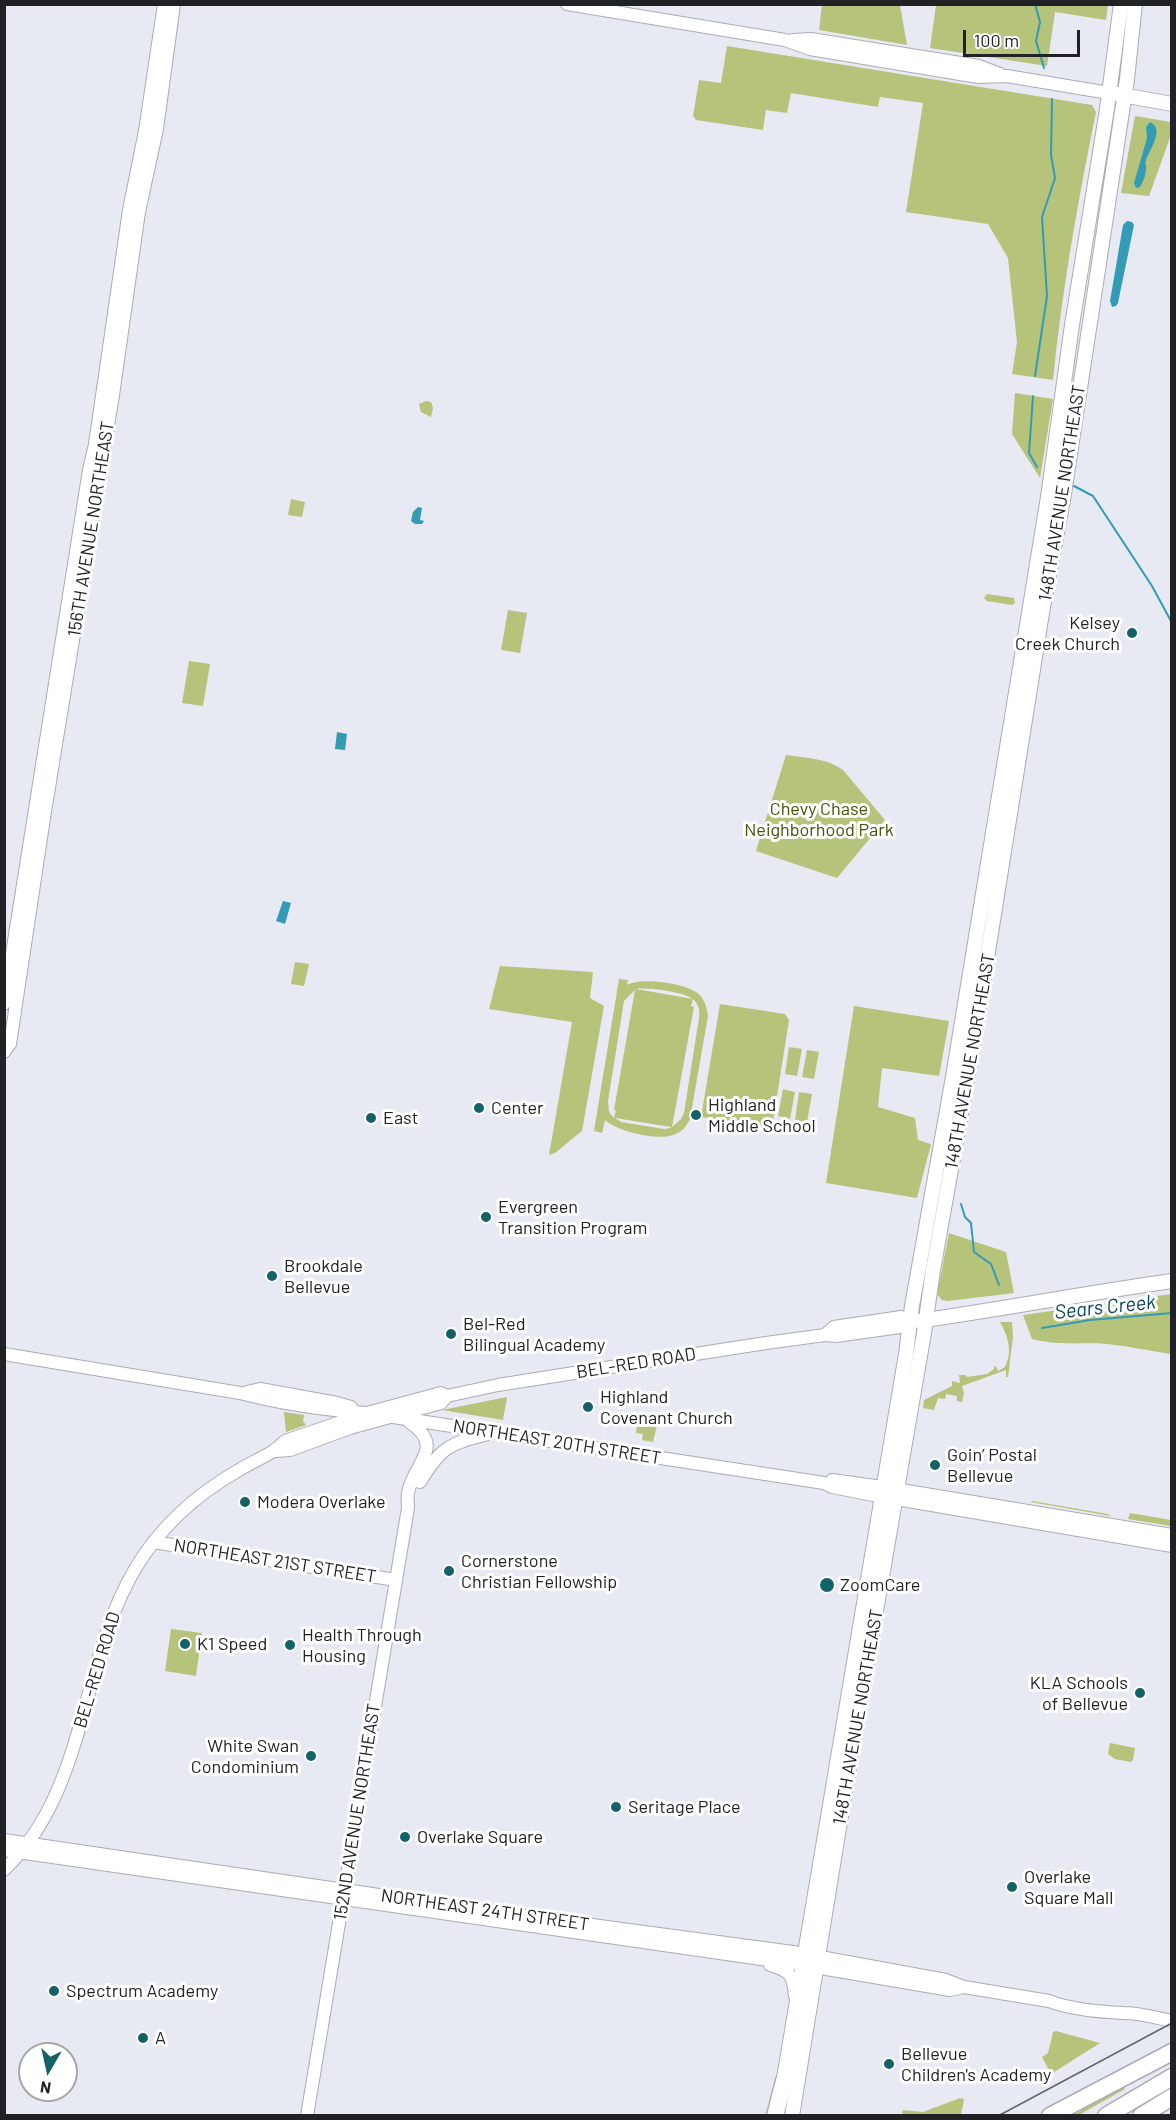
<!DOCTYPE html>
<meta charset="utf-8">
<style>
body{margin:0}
#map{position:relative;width:1176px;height:2120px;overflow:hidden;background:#e7e9f3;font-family:Barlow,sans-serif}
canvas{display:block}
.frame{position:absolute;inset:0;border:6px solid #212226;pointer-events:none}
.north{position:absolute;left:18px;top:2042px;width:60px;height:60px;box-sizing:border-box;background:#fff;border:2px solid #a6a7a8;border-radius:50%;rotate:189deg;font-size:16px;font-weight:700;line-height:24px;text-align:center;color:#212226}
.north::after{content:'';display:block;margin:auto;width:21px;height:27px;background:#126268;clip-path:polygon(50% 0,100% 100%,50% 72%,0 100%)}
.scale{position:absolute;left:963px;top:30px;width:117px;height:27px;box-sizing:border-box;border:3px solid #212226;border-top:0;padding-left:8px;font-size:18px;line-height:21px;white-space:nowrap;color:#212226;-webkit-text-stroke:4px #fff;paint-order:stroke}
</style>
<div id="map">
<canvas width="1176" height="2120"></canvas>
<div class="frame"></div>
<div class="north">N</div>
<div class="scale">100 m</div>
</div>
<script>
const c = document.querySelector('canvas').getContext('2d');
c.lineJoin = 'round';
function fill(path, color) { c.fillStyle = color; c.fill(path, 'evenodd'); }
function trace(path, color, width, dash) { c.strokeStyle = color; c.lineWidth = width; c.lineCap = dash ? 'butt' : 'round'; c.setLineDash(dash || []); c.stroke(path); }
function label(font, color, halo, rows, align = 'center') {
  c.font = font + ' Barlow,sans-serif'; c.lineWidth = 6; c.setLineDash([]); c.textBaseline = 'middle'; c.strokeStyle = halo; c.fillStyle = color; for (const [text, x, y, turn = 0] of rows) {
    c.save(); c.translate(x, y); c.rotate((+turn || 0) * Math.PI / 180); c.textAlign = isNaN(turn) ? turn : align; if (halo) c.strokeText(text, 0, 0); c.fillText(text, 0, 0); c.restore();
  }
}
const green = new Path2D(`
 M822 5H900L907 45 819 30Z
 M936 5V4L1108 5 1106 20 1055 12 1047 66 930 48Z
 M727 46 1092 105 1096 112C1078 201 1062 289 1053 380L1012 374 1017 342 1008 258 988 224 906 212 923 103 880 97 878 107 791 93 787 113 766 110 763 130 696 120 693 116 699 80 721 83Z
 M1135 116 1171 122V135L1149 196 1121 193Z
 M1015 393 1053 399 1040 478 1012 434Z
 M426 401 431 402 433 408 431 417 421 412 419 404Z
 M291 499 305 502 302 517 288 515Z
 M987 594 1014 598 1015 603 1012 605 987 601 984 598Z
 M508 610 527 613 520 653 501 650Z
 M189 661 210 664 203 706 182 703Z
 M786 755C806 758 827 758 843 770L885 820 837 878 756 851Z
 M295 962 309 964 304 986 291 984Z
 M500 966 593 972 590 998 604 1006 582 1131 555 1153 549 1155 572 1022 489 1009Z
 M619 979 628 980 627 985C641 977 682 983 696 992 704 997 707 1007 708 1016L690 1119C686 1127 682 1132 673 1135 658 1141 616 1131 605 1120L602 1133 594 1131ZM636 989C647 987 686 992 694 1000 699 1005 700 1011 699 1018L684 1113 681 1119 672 1127 694 1007 691 1006 693 999ZM635 990 614 1110H616L614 1118 609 1112 608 1101 624 1001ZM615 1118 671 1127V1128L664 1129 621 1122Z
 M720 1004 785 1014 789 1020 772 1128 701 1117Z
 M854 1006 949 1021 939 1076 882 1068 878 1107 915 1118 918 1140 931 1144 917 1198 826 1183Z
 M789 1047 802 1049 797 1076 785 1074Z
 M807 1050 819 1052 814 1079 802 1077Z
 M783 1089 795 1092 790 1119 778 1116Z
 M799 1092 812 1094 807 1122 795 1120Z
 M949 1233 1006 1252 1014 1293 948 1301 942 1300 937 1294Z
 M1171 1294V1354C1150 1351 1128 1346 1107 1344 1082 1342 1057 1346 1032 1339L1023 1315Z
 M1000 1322H1012L1013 1337 1008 1377H1006V1370L962 1386 964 1393 962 1402 957 1401V1396L946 1394 945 1399 938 1398 934 1410 923 1408 924 1400 952 1386V1381L960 1383 959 1375H966L967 1377 987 1374 994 1369V1367L996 1366 998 1371 1005 1367C1013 1351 1008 1337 1000 1322Z
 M507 1397 503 1420 442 1410Z
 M284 1412 304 1415 303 1421 306 1425 286 1432Z
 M647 1416 659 1417 653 1442 642 1440 643 1434 636 1433 637 1426 645 1427Z
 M1032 1501 1108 1514 1111 1516 1031 1502Z
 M1130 1513 1171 1520V1526L1128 1519Z
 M171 1629 202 1633 196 1676 165 1671Z
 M1110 1743 1135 1748 1133 1760 1131 1762 1115 1759 1108 1754Z
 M1056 2031 1100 2043 1051 2074 1042 2057 1048 2053 1053 2032Z
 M1123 2085 1125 2089 1079 2115 1072 2116Z
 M960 2098 964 2099 961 2115H902L903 2110 923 2112Z`);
const water = new Path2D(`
 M1150 122C1165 129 1150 149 1146 160 1144 168 1147 161 1146 169 1146 175 1143 182 1140 187L1136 188 1134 183 1147 138 1146 127Z
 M1127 221 1132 222 1134 225 1118 303 1116 306 1112 307 1110 301 1123 225Z
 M418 507 422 508 420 520 424 521 422 524H415L411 521 413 512Z
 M337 732 347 734 345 750 335 749Z
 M283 901 291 903 285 924 276 921Z`);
const stream = new Path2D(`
 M1035 4 1040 22 1036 41 1044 68
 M1035 376 1047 296 1042 217 1055 178 1051 155 1052 99
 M1033 396 1029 453 1037 467
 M1074 486 1093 496 1152 586 1172 623
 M961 1204 965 1217 971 1223 974 1252 991 1264 999 1285
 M1042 1328 1090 1320 1172 1313`);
const secondary = new Path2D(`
 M567 4 785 40 810 49 978 77 1007 76 1109 93
 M793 40 811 39 979 66 1000 74
 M4 1004 89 470 95 444 129 210 145 131 164 4
 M4 1052 10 1044 44 818 113 395 139 212 157 129 174 4
 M825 1335 834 1327 901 1317 910 1322
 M4 1354 240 1393C282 1404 324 1410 367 1413L824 1483 832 1487 873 1495 1172 1546
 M247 1392 260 1389 337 1403 351 1407
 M276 1451 290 1450 350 1428 441 1403 447 1396
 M832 1480 883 1487 1172 1535
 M420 1482C441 1447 449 1444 488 1434
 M153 1542 396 1580
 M4 1840 488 1911 793 1952 946 1980 964 1987 1049 2001C1072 2010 1100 2012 1124 2013 1140 2013 1157 2018 1172 2021
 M4 1850 803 1965 950 1990 960 1988
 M4 1870C88 1790 79 1664 135 1569 160 1527 197 1494 239 1470 255 1460 272 1455 285 1441L367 1413 441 1393 447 1396 498 1385 618 1366 766 1343 825 1335 836 1336 900 1327 910 1322
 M770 1965C791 1971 793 1975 795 1996
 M307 2116 408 1508C408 1503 407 1498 408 1493 413 1463 447 1447 409 1422`);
const primary = new Path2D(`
 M1117 94 1172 104
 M919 1321C1003 1309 1087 1293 1172 1281
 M782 2090 906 1354 912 1306 953 1077 1048 497 1072 325 1107 109 1121 4
 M792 2116 847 1779 924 1333 933 1270 972 1052 1043 607 1063 500 1127 79 1135 4`);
const highway = new Path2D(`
 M775 2116 784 2081
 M1050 2116 1172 2052
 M1106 2116 1172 2077
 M1141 2116 1172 2097`);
const tram = new Path2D(`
 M998 2116 1172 2023`);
const markers = [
 [1132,633,6,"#126268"],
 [479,1108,6,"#126268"],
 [696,1115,6,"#126268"],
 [371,1118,6,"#126268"],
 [486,1217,6,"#126268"],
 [272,1276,6,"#126268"],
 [451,1334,6,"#126268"],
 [588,1407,6,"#126268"],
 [935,1465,6,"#126268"],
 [245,1502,6,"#126268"],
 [449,1571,6,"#126268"],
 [827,1585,8,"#126268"],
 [185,1644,6,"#126268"],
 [290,1645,6,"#126268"],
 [1140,1693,6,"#126268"],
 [311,1756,6,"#126268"],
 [616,1807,6,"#126268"],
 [405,1837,6,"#126268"],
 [1012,1887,6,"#126268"],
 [54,1991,6,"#126268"],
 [143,2038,6,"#126268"],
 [889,2064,6,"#126268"]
];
const streetNames = [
 ["148TH AVENUE NORTHEAST",1062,493,-81],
 ["156TH AVENUE NORTHEAST",91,529,-81],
 ["148TH AVENUE NORTHEAST",970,1061,-80],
 ["BEL-RED ROAD",636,1363,-9],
 ["NORTHEAST 20TH STREET",557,1442,9],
 ["NORTHEAST 21ST STREET",275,1561,9],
 ["BEL-RED ROAD",97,1670,-73],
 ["148TH AVENUE NORTHEAST",858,1717,-80],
 ["152ND AVENUE NORTHEAST",357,1812,-81],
 ["NORTHEAST 24TH STREET",485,1910,8]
];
const poiNames = [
 ["Kelsey",1120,623,"right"],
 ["Creek Church",1120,644,"right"],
 ["Highland",708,1105],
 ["Middle School",708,1126],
 ["Center",491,1108],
 ["East",383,1118],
 ["Evergreen",498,1207],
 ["Transition Program",498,1228],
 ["Brookdale",284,1266],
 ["Bellevue",284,1287],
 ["Bel-Red",463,1324],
 ["Bilingual Academy",463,1345],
 ["Highland",600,1397],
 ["Covenant Church",600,1418],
 ["Goin’ Postal",947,1455],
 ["Bellevue",947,1476],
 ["Modera Overlake",257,1502],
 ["Cornerstone",461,1561],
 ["Christian Fellowship",461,1582],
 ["ZoomCare",840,1585],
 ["Health Through",302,1635],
 ["Housing",302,1656],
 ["K1 Speed",197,1644],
 ["KLA Schools",1128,1683,"right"],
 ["of Bellevue",1128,1704,"right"],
 ["White Swan",299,1746,"right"],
 ["Condominium",299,1767,"right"],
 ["Seritage Place",628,1807],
 ["Overlake Square",417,1837],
 ["Overlake",1024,1877],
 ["Square Mall",1024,1898],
 ["Spectrum Academy",66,1991],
 ["A",155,2038],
 ["Bellevue",901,2054],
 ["Children's Academy",901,2075]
];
const parkNames = [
 ["Chevy Chase",819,809],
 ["Neighborhood Park",819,830]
];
const waterNames = [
 ["Sears Creek",1105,1307,-6]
];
fill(green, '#b6c47b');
fill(water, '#349bb6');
trace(stream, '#349bb6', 2);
trace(secondary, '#aaacb6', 14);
trace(primary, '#aaacb6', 16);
trace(highway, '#aaacb6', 19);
trace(secondary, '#fff', 12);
trace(primary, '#fff', 14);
trace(highway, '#fff', 16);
trace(tram, '#63656b', 1.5);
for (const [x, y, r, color] of markers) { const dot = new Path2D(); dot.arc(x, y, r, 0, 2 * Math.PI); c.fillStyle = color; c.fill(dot); trace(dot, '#fff', 2); }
label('18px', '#212226', '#fff', streetNames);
label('18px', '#212226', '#fff', poiNames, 'left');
label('18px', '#485207', '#fff', parkNames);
label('italic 20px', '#094654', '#fff', waterNames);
</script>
